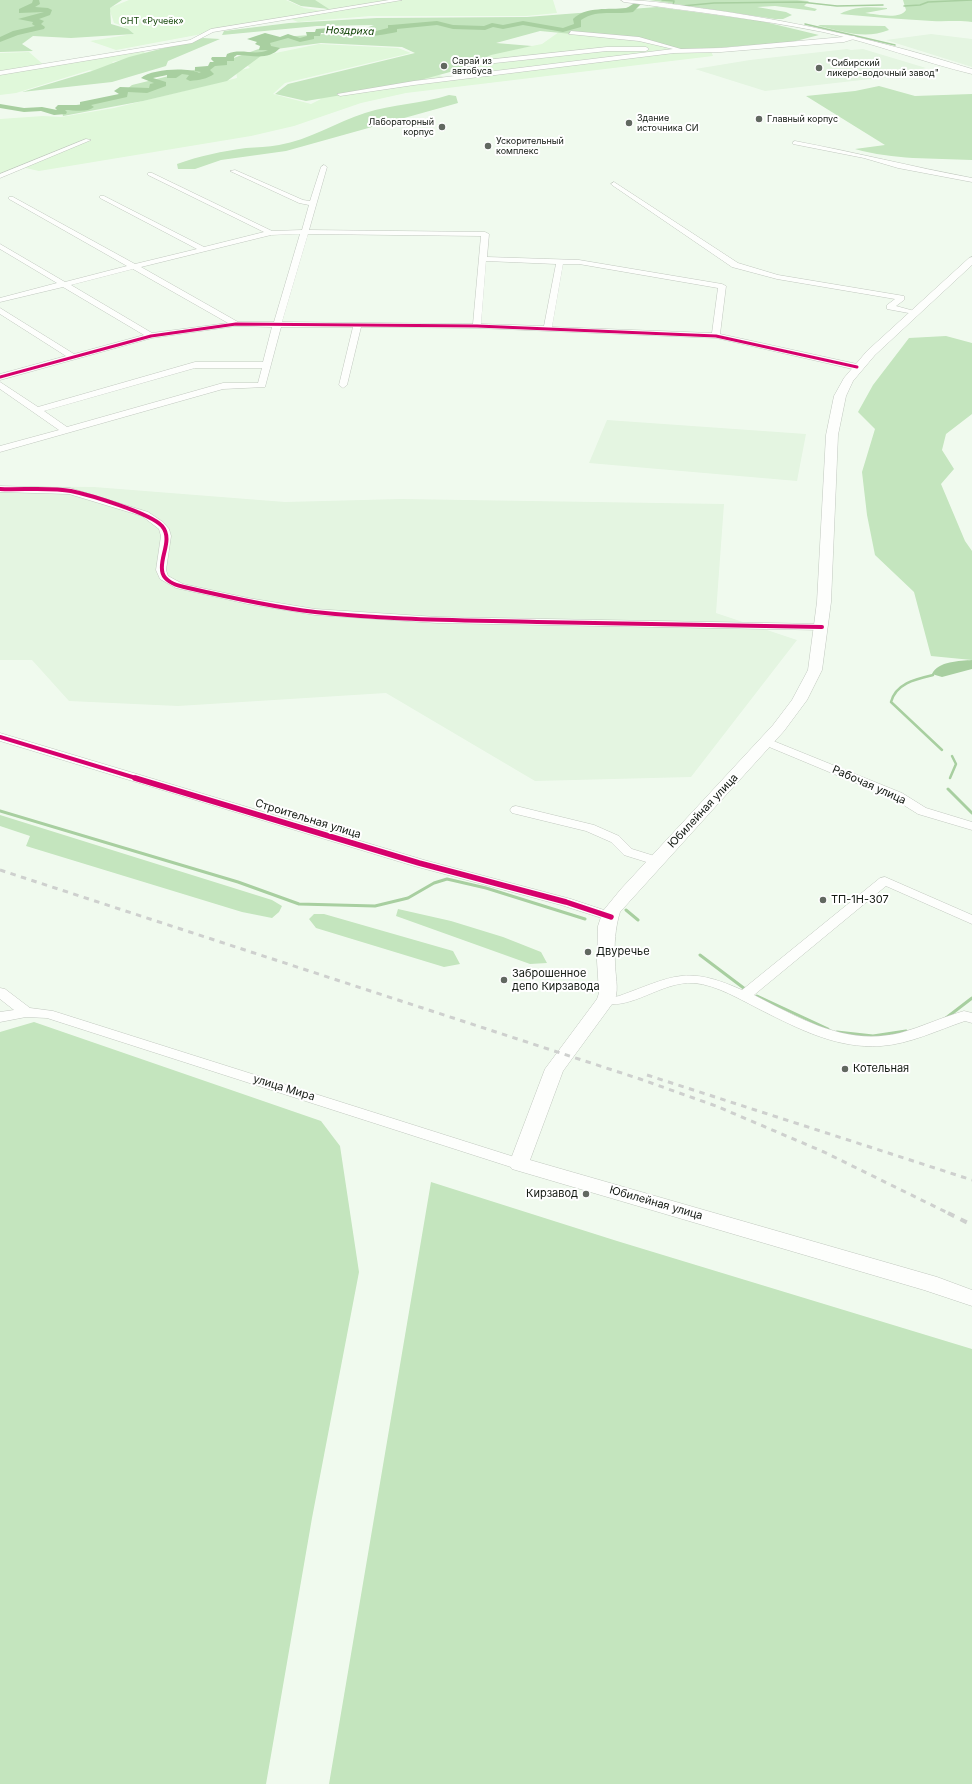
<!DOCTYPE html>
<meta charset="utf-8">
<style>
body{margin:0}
canvas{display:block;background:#f0faee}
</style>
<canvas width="972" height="1784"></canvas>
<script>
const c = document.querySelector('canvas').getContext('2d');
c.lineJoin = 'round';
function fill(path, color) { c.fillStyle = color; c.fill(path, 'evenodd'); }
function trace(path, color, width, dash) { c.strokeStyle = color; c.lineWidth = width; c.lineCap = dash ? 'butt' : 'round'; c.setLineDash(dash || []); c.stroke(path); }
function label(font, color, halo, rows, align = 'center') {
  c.font = font + ' Inter,sans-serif'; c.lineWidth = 4; c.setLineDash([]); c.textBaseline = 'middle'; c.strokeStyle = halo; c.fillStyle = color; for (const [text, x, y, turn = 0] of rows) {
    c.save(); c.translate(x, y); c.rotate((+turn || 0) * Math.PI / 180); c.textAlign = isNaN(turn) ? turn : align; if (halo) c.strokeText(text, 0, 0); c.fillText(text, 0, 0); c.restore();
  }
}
const built = new Path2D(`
 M931 34 972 39V67L886 40Z
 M847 49 851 50 863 49 926 68 888 77 765 91 695 69 750 60Z
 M607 420 806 434 797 481 589 463Z
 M0 486 94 487 285 502 401 499 724 504 716 613 797 640 691 777 535 781 386 693 178 706 69 701 32 660H0Z`);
const green = new Path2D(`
 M129 0H286L304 8 324 11 327 10 312 0H553L557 13 526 16H370L298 22 288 18 116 50 90 41 133 34 123 26 114 23 109 8Z
 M559 32 659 41 711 51 713 56 406 93 361 103 294 126 251 136 39 171 21 167 0 175V119L43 116 61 117 114 108 237 78 236 71 250 68 242 60 319 44 398 48 411 53 285 83 273 94 311 104 321 99 304 92 428 70 446 78 477 73 467 64 494 61 486 55 542 44Z
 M141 50 148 55 112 62 118 69 98 73 90 70 16 93 0 95V53L29 52 45 66Z`);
const forest = new Path2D(`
 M0 0H122L110 8 111 24 128 29 134 34 71 38 33 36 22 44 33 51 0 52Z
 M288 0H315L329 9 301 6Z
 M649 0H797L809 1 804 6 817 9 815 11 775 6 757 7 786 12 792 15 783 19H775Z
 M903 0H972V22C958 20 945 22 932 21 901 19 870 17 840 14 855 6 870 7 887 8V9L865 13C876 14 900 20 906 10Z
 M657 7 761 21 819 35 792 42 677 51 658 42 540 31 496 43 532 46 491 55 461 69 402 85 306 101 275 94 288 84 415 53 402 47 321 43 269 50 227 81 143 101 63 116 61 108 117 97 132 85 214 65 267 46 266 38 355 32 374 25 317 26 222 35 224 31 289 23 377 18 527 17Z
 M820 25 885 26 889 30C864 40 843 31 818 26Z
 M203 38 220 39 168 61 166 66 112 82 22 92 92 71 129 57Z
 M879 86 915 96 972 94V160C932 158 894 160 855 149L885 145 806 96 855 91Z
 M449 95 456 96 458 103 286 151 221 160 195 169H178L177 164C199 156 223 151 246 148 257 147 268 147 279 145 309 140 337 122 365 113 392 104 422 104 449 95Z
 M946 336 972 343V414L946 434 942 450 954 469 941 484 965 541 972 551V660L931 656 914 592 875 555 867 515 862 472 875 429 858 412 873 385 909 338Z
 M0 815 272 900 282 906 279 912 272 918 242 912 26 846 30 836 0 826Z
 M398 909 451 921 503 937 541 952 547 963 530 964 396 916Z
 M314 914H324L453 951 460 964 444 967 316 928 309 919Z
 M34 1022 321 1121 340 1146 359 1272 312 1518 266 1784H0V1032Z
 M431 1182 617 1241 972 1349V1784H329Z`);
const water = new Path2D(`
 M972 660V669L942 677 932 674C938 661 960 661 972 660Z`);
const streamFar2 = new Path2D(`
 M662 0 674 1 673 5 676 6
 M682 6 714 3 801 2 837 6 883 5
 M904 6 920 5 928 2 972 0
 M805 24 895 45`);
const streamFar1 = new Path2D(`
 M933 675C916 679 896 683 891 702L942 750
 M950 778 956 764 952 756`);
const stream = new Path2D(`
 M948 789 972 813
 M0 811 238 882 299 904 375 906 408 898 434 883 447 879 486 888 585 919
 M626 910 638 920
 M700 955 745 989
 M757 996 828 1029
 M946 1018 972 998
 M837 1032 873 1036 906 1031`);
const river = new Path2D(`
 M33 0H39L40 4 35 7 48 8 52 10 50 15 39 19 44 21 41 24 45 27 44 29 18 35 0 42V37L13 31 35 26 32 24 33 22 18 19 44 12 19 13V9L32 3Z
 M637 2 641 4 633 12C615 15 596 9 581 20V27L563 32 523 25 503 29 493 27 485 30 453 29 437 25 397 29V32C371 37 365 38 340 32 334 30 328 34 321 33L320 36H314V39L300 42 288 38 270 43 271 46 280 48C268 61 252 55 237 55L234 57V61H227V65L215 66 210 70 214 74C207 79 199 80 190 81L186 79 189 75 182 74 176 78H167V75L153 78 166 82V86L147 93 128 92 127 97 91 105 94 107C87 113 74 110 65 110L67 112 66 114 54 115 41 111 24 112 0 108V104L24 108 42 107 57 110 55 108 58 105H80V102L119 94 114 91 120 87 149 88 150 84 154 83 141 78C151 69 188 67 199 73L201 72 195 71V67L208 66 210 62H214L211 59 212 57H226L227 54C241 48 255 56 268 50H259L260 46 255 44 257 42 247 39 265 33 280 37 288 34 300 38 307 36 306 32H315L316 29 343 27 348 30 368 33 388 28V25H391L437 21 453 25 484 26 492 23 503 25 523 21 563 28 574 24 573 19C586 6 609 10 626 8 630 7 633 3 637 2Z`);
const minor = new Path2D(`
 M389 0H402L213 32 192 43 0 75V71L190 40 211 29Z
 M571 31 639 37 681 49 721 48 854 36 857 38 844 42 721 52 674 53 414 85 340 96 337 94 414 81 673 49 639 41 569 34Z
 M607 47H646L649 49 646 51H607L467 66 464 64 467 62Z
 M86 139 91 140 0 178V174Z
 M795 141C854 152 913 167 972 178V182L898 168 864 158 793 144V142Z
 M324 165 327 167 309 230 485 232 489 234 487 257 579 260 722 284 726 286 720 334 857 364 861 367 857 370 716 338 477 328 361 327 347 385 343 388 339 385 353 327H281L265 387 223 389 0 452V446L59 430 0 389V382L38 407 195 362H263L272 327 236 326 152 338 0 380V374L66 356 0 314V308L74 354 144 335 63 287 0 302V298L57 283 0 249V244L65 282 127 266 9 199V197H13L135 264 197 249 100 198V196H104L204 247 264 232 148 175V173H152L272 231 302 230 309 205 299 203 230 171 235 170 303 200 310 201 321 167ZM300 234 274 322H238L141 267 271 235ZM308 234 481 236 473 324 282 322ZM486 261 556 264 544 326 481 324ZM563 264H579L718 288 712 333 552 327ZM133 269 228 323 152 333 71 285ZM195 368H262L258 383H223L67 427 44 411Z
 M614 182 738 263 778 275 904 296V300L896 306 918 312 914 314 887 309V305L895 299 777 279 732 267 612 185 611 184Z
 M0 486 70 488 148 512 163 522 169 529 171 536 166 570 168 576 183 584 248 598 315 609 437 617 822 624 827 627 822 630 437 623 315 615 248 604 176 588 160 579 156 570 161 536 159 529 142 516 69 494 0 492Z
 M0 733 424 860 571 899 616 914 618 917 616 920 611 921 561 905 414 866 0 741Z
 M766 738 902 793 926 808 972 822V830L918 814 894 799 762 744 760 742 762 740Z
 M516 806 594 825 619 836 632 849 661 858 662 861 656 865 624 855 611 842 586 831 512 813 510 810 512 807Z
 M885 877 972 915V924L886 886 754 995C801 1019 846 1046 900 1033 922 1027 942 1017 964 1011L972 1013V1023L965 1021C938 1030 910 1044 881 1046 837 1049 799 1029 761 1010 741 1000 717 985 694 983 661 981 632 1011 601 1003L599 1000 601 997C607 995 614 998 619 996 674 976 686 965 742 990L880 878Z
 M0 988 5 989 30 1008 53 1011 524 1160 527 1164 524 1168 519 1169 514 1168 47 1018 26 1017 0 1022V1012L14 1010 0 999Z`);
const major = new Path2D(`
 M621 0C652 0 683 6 714 10 805 23 885 42 972 69V74C922 62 874 43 823 32 757 19 690 11 624 2Z
 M972 257V265L875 355 853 381 846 396 838 435 831 602 822 670 807 700 784 731 620 912C615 928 614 945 615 962 615 975 619 988 615 1000L563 1071 530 1160 937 1277 972 1290V1306L924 1290 512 1169 509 1164 545 1069 597 999 599 993 597 961 598 926 603 911 621 889 773 725 792 700 808 670 817 602 826 435 834 396 844 378 867 351 969 258Z`);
const railFar1 = new Path2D(`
 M0 870 640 1079 716 1106 824 1152 950 1214
 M647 1075 972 1180`);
const rail = new Path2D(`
 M948 1213 972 1225`);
const cyclewayFar2 = new Path2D(`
 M0 377 151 336 236 324 477 326 716 336 857 367`);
const cyclewayFar1 = new Path2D(`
 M0 489C21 490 51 487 71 491 90 495 150 513 162 526 179 546 139 577 184 587 227 597 271 607 315 612 389 620 463 620 537 622 632 624 727 625 822 627
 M0 737 139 779`);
const cycleway = new Path2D(`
 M135 778 419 863 566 902 611 917`);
const markers = [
 [444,66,4,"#616860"],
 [819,68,4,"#616860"],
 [759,119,4,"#616860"],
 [629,123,4,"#616860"],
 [442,127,4,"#616860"],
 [488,146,4,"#616860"],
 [823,900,4,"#616860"],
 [588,952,4,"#616860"],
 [504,980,4,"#616860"],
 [845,1069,4,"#616860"],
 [586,1194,4,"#616860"]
];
const farParknames = [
 ["СНТ «Ручеёк»",152,21]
];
const farPoinames = [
 ["Сарай из",452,61],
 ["автобуса",452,71],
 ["\"Сибирский",827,63],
 ["ликеро-водочный завод\"",827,73],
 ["Здание",637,118],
 ["источника СИ",637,128],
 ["Главный корпус",767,119],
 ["Лабораторный",434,122,"right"],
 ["корпус",434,132,"right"],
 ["Ускорительный",496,141],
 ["комплекс",496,151]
];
const farWaternames = [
 ["Ноздриха",350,31,2]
];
const streetNames = [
 ["Рабочая улица",869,785,24],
 ["Юбилейная улица",703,811,-47],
 ["Строительная улица",308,819,17],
 ["улица Мира",284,1088,17],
 ["Юбилейная улица",656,1203,16]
];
const poiNames = [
 ["ТП-1Н-307",831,900],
 ["Двуречье",596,952],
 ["Заброшенное",512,974],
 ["депо Кирзавода",512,987],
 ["Котельная",853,1069],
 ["Кирзавод",578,1194,"right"]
];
fill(built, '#e4f5e1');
fill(green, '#e0f8da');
fill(forest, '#c4e5be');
fill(water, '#a8cfa0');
trace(streamFar2, '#a8cfa0', 1.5);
trace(streamFar1, '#a8cfa0', 2.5);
trace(stream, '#a8cfa0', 3);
fill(river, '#a8cfa0');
trace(minor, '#c1c8bf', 1);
trace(major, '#c1c8bf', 1);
fill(minor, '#fdfefc');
fill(major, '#fdfefc');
trace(railFar1, '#ced0ce', 3, [5.5, 5.5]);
trace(rail, '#ced0ce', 4, [7, 7]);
trace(cyclewayFar2, '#d6006c', 3);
trace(cyclewayFar1, '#d6006c', 4);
trace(cycleway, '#d6006c', 5.5);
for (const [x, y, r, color] of markers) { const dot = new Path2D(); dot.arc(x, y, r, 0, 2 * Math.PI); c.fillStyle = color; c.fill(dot); trace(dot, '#fff', 1.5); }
label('9px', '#17490c', '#fff', farParknames);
label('9px', '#141a13', '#fff', farPoinames, 'left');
label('italic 10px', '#0d4001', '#fff', farWaternames);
label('11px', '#141a13', '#fff', streetNames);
label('11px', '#141a13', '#fff', poiNames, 'left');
</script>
